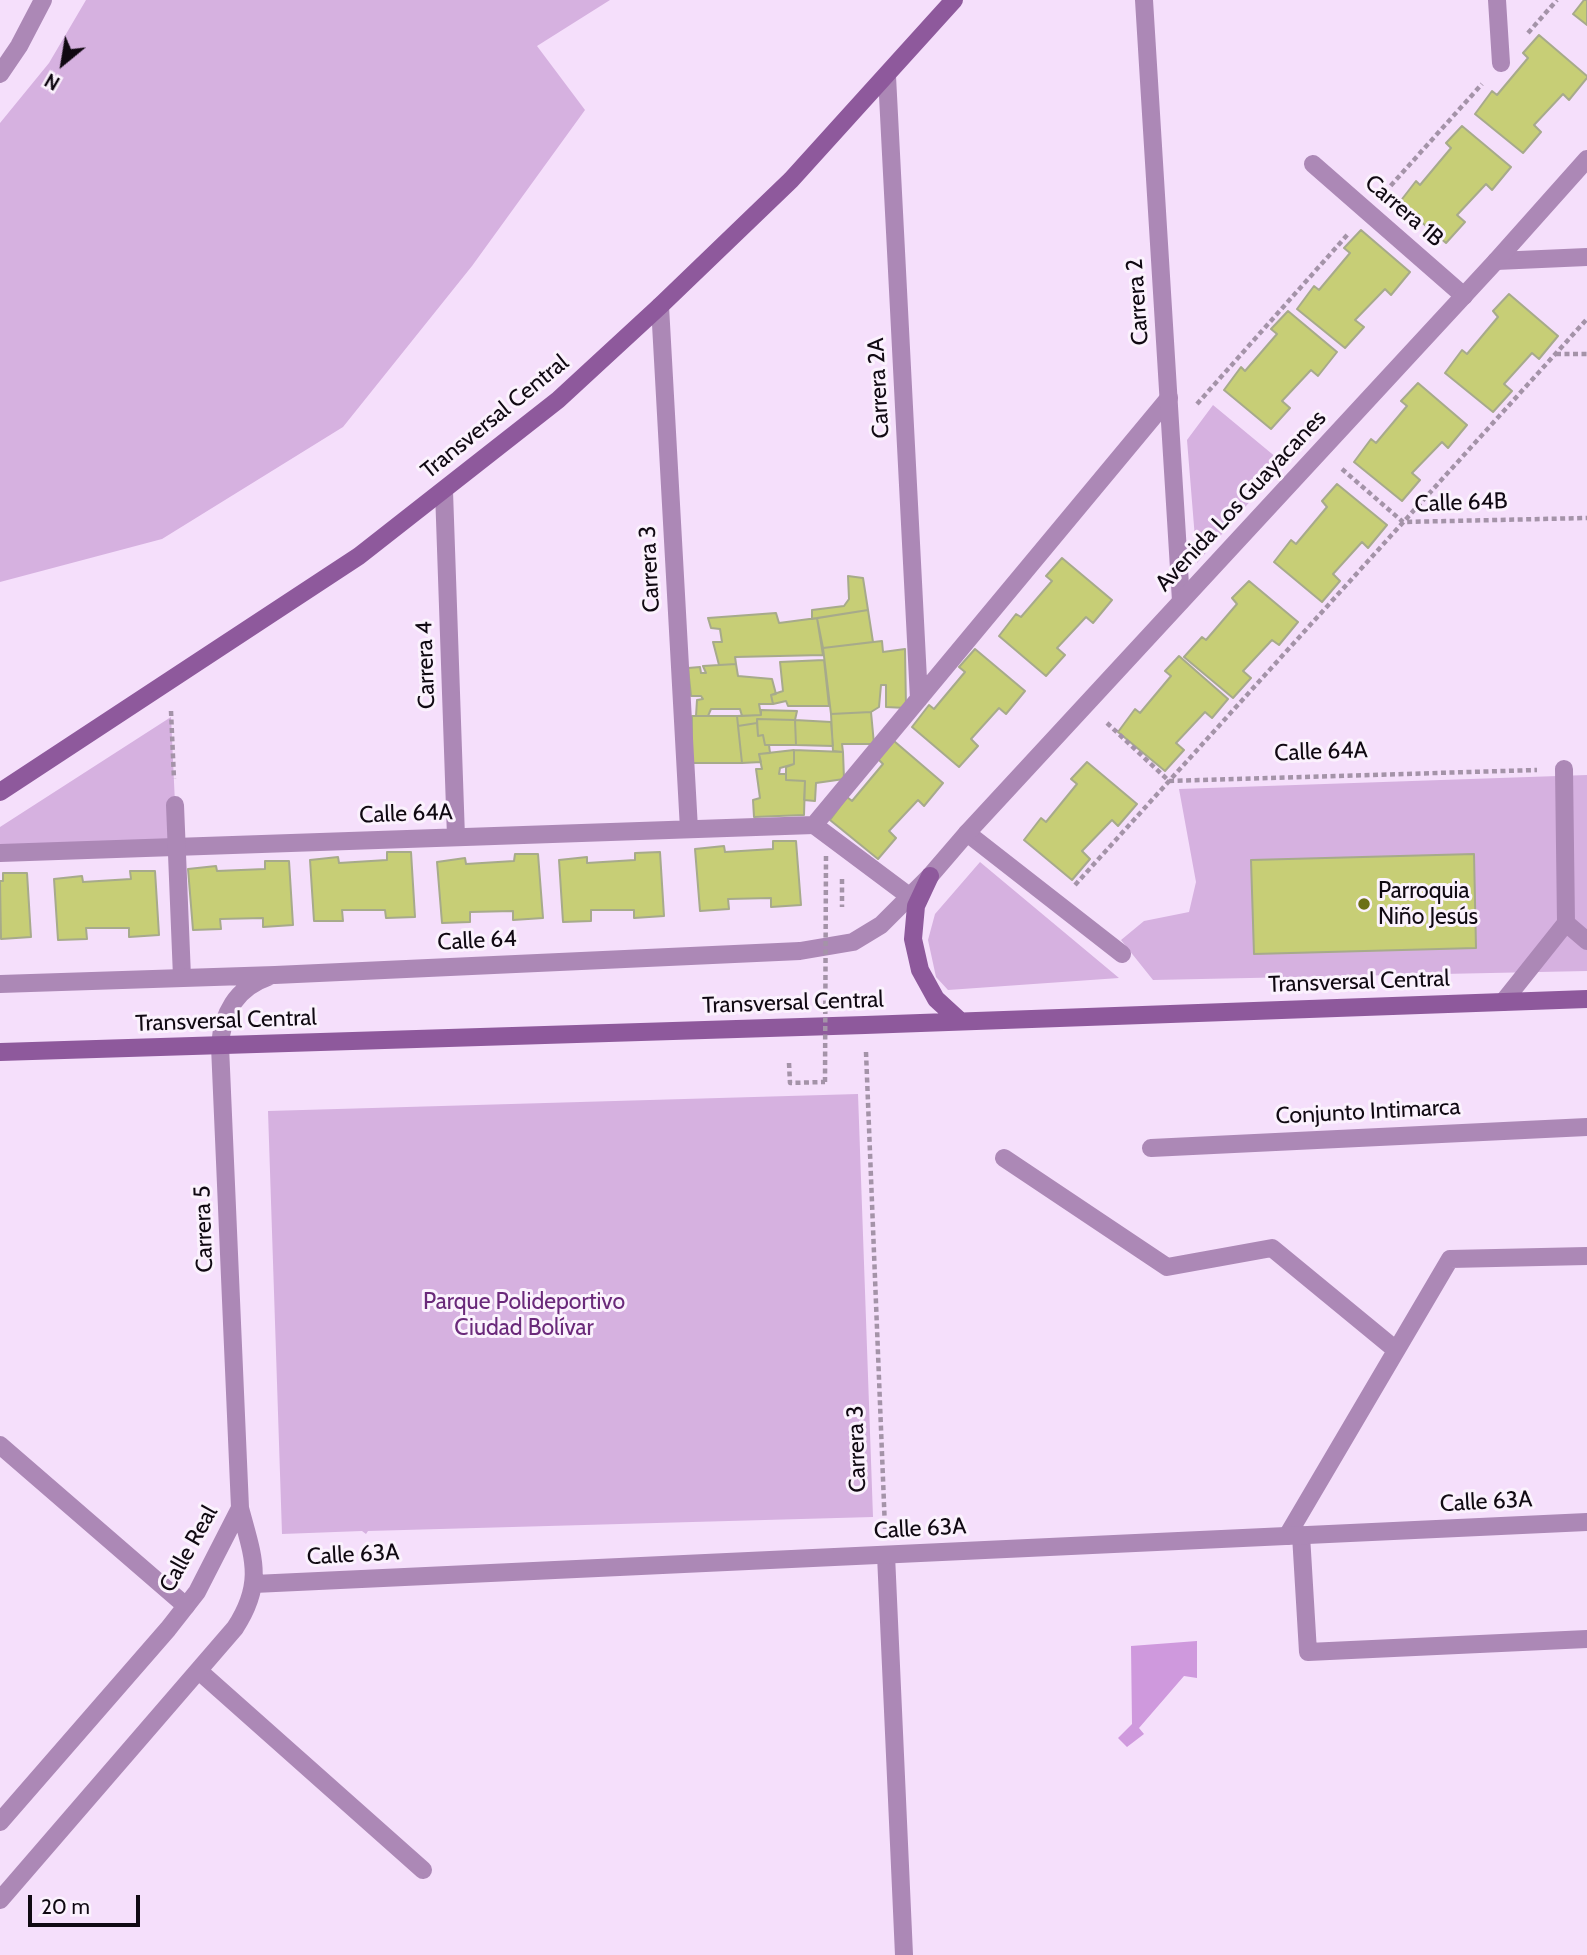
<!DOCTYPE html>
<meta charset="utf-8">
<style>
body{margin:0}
#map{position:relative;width:1587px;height:1955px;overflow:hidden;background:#f5dffb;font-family:Cabin,sans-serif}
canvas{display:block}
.north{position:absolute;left:28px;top:28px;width:70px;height:70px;-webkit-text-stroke:5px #fbf2fd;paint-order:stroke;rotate:210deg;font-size:19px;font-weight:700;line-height:28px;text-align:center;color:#100912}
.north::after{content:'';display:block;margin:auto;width:24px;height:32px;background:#100912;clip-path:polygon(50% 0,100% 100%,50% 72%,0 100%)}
.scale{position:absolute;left:28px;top:1895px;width:112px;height:32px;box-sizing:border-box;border:4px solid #100912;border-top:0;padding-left:9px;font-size:21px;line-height:24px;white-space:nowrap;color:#100912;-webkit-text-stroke:5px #fbf2fd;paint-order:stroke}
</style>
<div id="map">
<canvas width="1587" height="1955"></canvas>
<div class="north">N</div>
<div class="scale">20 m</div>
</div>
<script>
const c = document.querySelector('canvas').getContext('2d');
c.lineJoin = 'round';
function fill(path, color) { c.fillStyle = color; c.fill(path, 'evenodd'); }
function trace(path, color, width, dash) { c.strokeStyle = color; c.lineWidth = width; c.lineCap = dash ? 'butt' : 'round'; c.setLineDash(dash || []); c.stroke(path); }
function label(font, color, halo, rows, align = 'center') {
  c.font = font + ' Cabin,sans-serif'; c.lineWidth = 6; c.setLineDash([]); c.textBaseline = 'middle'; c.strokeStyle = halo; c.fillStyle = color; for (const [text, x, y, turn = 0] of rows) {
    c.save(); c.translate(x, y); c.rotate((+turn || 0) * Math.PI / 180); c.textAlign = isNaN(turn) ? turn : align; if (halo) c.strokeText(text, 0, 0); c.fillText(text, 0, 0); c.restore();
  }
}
const green = new Path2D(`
 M86 0H610L537 46 585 110 472 266 343 427 162 539 0 582V123L49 63Z
 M1213 405 1283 463 1197 563 1187 440Z
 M171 717 177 847 0 853V827Z
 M1587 775V971L1153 980 1121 940 1144 921 1189 912 1196 882 1179 789Z
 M980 862 1119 978 948 990 936 977 928 940 935 914Z
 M858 1094 873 1517 368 1531 366 1534 362 1531 282 1534 268 1111Z`);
const water = new Path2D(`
 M1197 1641V1678L1184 1676 1139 1728 1144 1734 1127 1747 1118 1738 1132 1724 1131 1646Z`);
const building = new Path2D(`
 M1584 0H1587V25L1573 14Z
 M1539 35 1587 76V78L1569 100 1563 94 1534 125 1541 132 1523 153 1475 114 1492 91 1497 95 1528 58 1523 53Z
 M1462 126 1511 167 1492 190 1486 184 1457 215 1465 222 1446 243 1399 203 1416 181 1420 185 1451 148 1446 143Z
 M1361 230 1410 272 1391 295 1385 289 1355 320 1364 327 1345 348 1297 309 1314 286 1319 290 1350 253 1344 248Z
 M1509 294 1558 336 1539 359 1532 353 1504 384 1512 391 1493 412 1445 373 1462 350 1467 354 1498 317 1493 311Z
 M1288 311 1337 352 1318 376 1311 370 1282 401 1290 408 1271 429 1224 390 1241 367 1245 371 1277 334 1271 329Z
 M1418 383 1467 425 1448 448 1442 442 1412 473 1420 480 1402 501 1354 462 1371 439 1376 443 1407 406 1401 401Z
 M1337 484 1387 525 1368 548 1362 542 1333 574 1340 581 1322 602 1274 562 1291 540 1296 544 1327 507 1322 501Z
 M1062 558 1112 600 1093 623 1086 617 1057 648 1065 655 1046 676 999 636 1016 614 1021 617 1052 581 1046 576Z
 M848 576 863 578 868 610 812 619V610L844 606 849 599Z
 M1249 581 1298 622 1279 645 1272 640 1243 671 1251 678 1233 698 1184 657 1202 637 1206 640 1237 604 1232 598Z
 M868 610 873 642 823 648 817 618Z
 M776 613 779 623 817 618 823 655 735 657 736 664 719 665 713 642H722L720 629 711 628 708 618Z
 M882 641 883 652 905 649 906 708 886 707V685H881L879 707 871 712 831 714 823 648Z
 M975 649 1025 691 1006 714 999 708 971 739 978 746 959 767 912 727 929 705 934 709 965 672 959 667Z
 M1179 656 1228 699 1212 718 1205 712 1176 743 1184 750 1165 771 1118 732 1135 709 1140 713 1171 676 1165 671Z
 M824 660 829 706H788L786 701 773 704 771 695 783 691 780 662Z
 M736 664 738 676 772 679 776 694 771 695 773 704H759L761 715 742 716 740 709H711L708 716H696L697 700 703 699 701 696H691L688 668 700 667 701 673H706L703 666Z
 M761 710 797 711 795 720 757 719V723L738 726 737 716 761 715Z
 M871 712 874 744H842L843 752 833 751 831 714Z
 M692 716H737L742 763H692Z
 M757 719 795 720 796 745H765L763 735 758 736Z
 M795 720 831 722 833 746 796 745Z
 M757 723 758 736 763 735 765 745H769L770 753 759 754 761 762 742 763 738 726Z
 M894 741 943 783 924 806 918 800 889 831 896 838 878 859 830 820 847 797 852 801 883 764 878 759Z
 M794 750V764L780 768 779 774H786V780L805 781 804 815 754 817 753 800 760 798 756 769H762L759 754Z
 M794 750 843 752 844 779 816 783 815 801 804 800 805 781 786 780V767L794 764Z
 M1087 762 1137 804 1118 826 1112 820 1082 851 1090 859 1072 880 1024 840 1041 818 1046 822 1077 784 1071 779Z
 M773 841H796L801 905 771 907V898L728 899 729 909 700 911 695 849 724 846 725 852 773 849Z
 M387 852H411L415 917 386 918 385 910H342L343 921H314L310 860 338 857 339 863 387 860Z
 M660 852 664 916 634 918V910H591V921L563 922 559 860 587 857V863L635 860V853Z
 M515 854H538L543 918 513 920V911L470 912V922L442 923 437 862 465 858 466 864 514 861Z
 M1474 854 1476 948 1254 954 1251 860Z
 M265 861H289L293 925 263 927V918L220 919 221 929 193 930 188 869 216 866 217 871 265 869Z
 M130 871H155L159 935 129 937V928H86L87 939 58 940 54 879 82 876 83 882 131 879Z
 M3 873H27L31 937 1 939 0 881H3Z`);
const path = new Path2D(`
 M1528 33 1557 0
 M1385 192 1482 84
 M1556 354H1587
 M1197 404 1349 233
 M1342 469 1403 522 1587 518
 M171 711 174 779
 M1107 723 1169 781 1537 770
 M842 879V907
 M1075 885 1587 319
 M866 1052 885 1529
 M789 1063 790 1083 825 1082`);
const service = new Path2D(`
 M1564 769 1566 923
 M814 825 909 896
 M967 833 1122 954
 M1503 1002 1566 923 1587 941
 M1151 1148 1587 1127
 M1004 1158 1167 1267 1272 1248 1396 1350
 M0 1445 186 1606
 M1301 1535 1308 1652 1587 1639
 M1287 1536 1450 1259 1587 1256
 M199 1671 423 1870`);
const pedestrian = new Path2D(`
 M1497 0 1501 63
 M887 76 919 699
 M660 306 689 829
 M444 491 456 837
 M0 853 814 825 1169 398`);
const minor = new Path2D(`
 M1144 0 1181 601
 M0 74 19 46 43 0
 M1313 164 1464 296
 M1496 261 1587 257
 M175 805 182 977
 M886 1555 904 1955`);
const tertiary = new Path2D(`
 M0 984 275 975 800 951 853 942 881 925 930 876 967 833 1496 261 1587 159
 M254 1584 1587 1522
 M0 1822 168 1629 197 1592 240 1508
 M0 1900 235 1628C265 1582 253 1557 240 1508L220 1046C222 1014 236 988 268 977`);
const secondary = new Path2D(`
 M0 792 359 556 558 400 660 306 791 180 954 0
 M930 876 916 906 913 939 920 970 936 999 960 1021
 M0 1052 865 1025 1587 999`);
const pathBridge = new Path2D(`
 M825 1082 826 856`);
const markers = [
 [1364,904,7,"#6b7016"]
];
const streetNames = [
 ["Carrera 1B",1404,211,41],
 ["Carrera 2",1138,302,-94],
 ["Carrera 2A",879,388,-93],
 ["Transversal Central",495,417,-39],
 ["Avenida Los Guayacanes",1241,501,-47],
 ["Calle 64B",1461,503,-2],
 ["Carrera 3",650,569,-93],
 ["Carrera 4",426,665,-92],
 ["Calle 64A",1321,752,-2],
 ["Calle 64A",406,814,-2],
 ["Calle 64",477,941,-3],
 ["Transversal Central",1359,982,-2],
 ["Transversal Central",793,1003,-2],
 ["Transversal Central",226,1021,-2],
 ["Conjunto Intimarca",1368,1112,-3],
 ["Carrera 5",204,1229,-92],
 ["Carrera 3",857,1449,-92],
 ["Calle 63A",1486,1502,-3],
 ["Calle 63A",920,1529,-3],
 ["Calle Real",189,1549,-61],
 ["Calle 63A",353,1555,-3]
];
const poiNames = [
 ["Parroquia",1378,891],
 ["Niño Jesús",1378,917]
];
const parkNames = [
 ["Parque Polideportivo",524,1302],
 ["Ciudad Bolívar",524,1328]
];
fill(green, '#d6b1e0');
fill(water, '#cf99dd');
fill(building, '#c7ce76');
trace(building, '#a7aa8b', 2);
trace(path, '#a493a8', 4.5, [5, 3.5]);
trace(service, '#ac88b6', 18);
trace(pedestrian, '#ac88b6', 18);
trace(minor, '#ac88b6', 18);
trace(tertiary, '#ac88b6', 18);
trace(secondary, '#8e599c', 18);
trace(pathBridge, '#a493a8', 4.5, [5, 3.5]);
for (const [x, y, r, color] of markers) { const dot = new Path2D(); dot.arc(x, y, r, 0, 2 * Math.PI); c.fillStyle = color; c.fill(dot); trace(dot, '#fbf2fd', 2.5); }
label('23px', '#100912', '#fbf2fd', streetNames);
label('23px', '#100912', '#fbf2fd', poiNames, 'left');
label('23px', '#6a297a', '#fbf2fd', parkNames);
</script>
